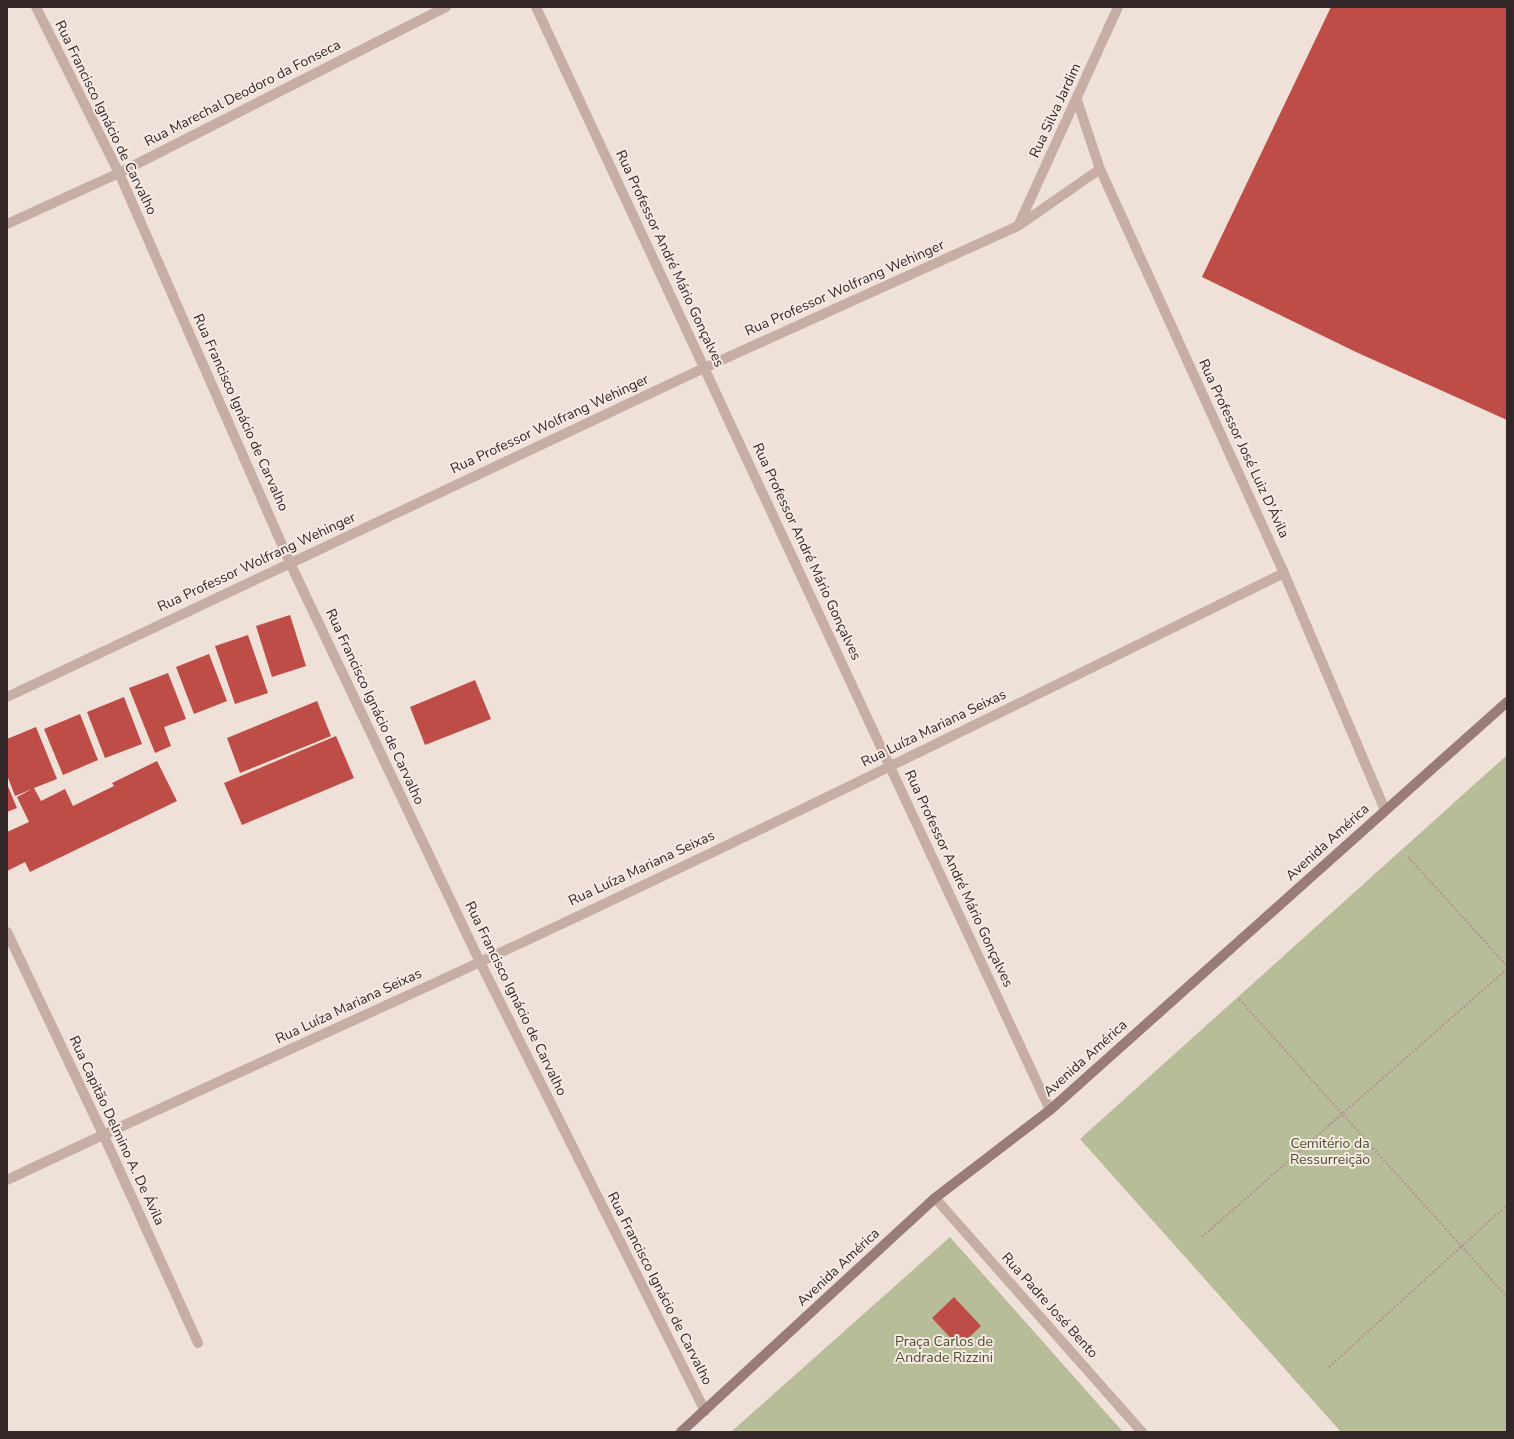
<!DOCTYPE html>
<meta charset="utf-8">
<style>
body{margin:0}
#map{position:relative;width:1514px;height:1439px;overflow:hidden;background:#efe0d8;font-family:"Nunito Sans",sans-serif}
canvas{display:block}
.frame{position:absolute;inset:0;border:8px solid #322726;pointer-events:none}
</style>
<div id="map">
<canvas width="1514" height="1439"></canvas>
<div class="frame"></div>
</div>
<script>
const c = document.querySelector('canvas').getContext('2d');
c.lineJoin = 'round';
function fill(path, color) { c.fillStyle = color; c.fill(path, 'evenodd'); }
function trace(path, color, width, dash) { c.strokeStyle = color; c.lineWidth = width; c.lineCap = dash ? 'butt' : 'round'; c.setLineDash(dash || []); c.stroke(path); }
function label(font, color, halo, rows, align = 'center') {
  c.font = font + ' "Nunito Sans",sans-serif'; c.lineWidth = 4; c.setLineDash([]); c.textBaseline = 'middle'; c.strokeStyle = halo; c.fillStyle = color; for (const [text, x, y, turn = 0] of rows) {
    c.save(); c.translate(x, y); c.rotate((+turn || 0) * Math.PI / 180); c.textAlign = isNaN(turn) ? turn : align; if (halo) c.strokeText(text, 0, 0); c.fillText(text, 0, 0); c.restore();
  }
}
const green = new Path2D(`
 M1507 755V1432H1341L1080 1139Z
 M950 1237 1123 1432H731Z`);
const building = new Path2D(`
 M1331 7H1507V420L1356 352 1202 277Z
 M290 615 306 666 272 677 256 626Z
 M248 635 268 693 235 704 215 646Z
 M209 654 227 701 194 714 176 667Z
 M168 673 186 719 164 727 171 746 155 753 129 688Z
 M475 680 491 719 425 745 410 707Z
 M124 697 142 744 105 758 87 712Z
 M317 701 331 736 240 773 227 738Z
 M80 714 98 760 63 775 44 729Z
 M36 727 57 779 34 788 41 801 65 789 73 806 114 786 112 783 157 761 177 801 30 872 25 862 7 871V832L29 822 17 797 32 789 15 796 7 775V739Z
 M336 736 354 778 242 825 224 783Z
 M7 784 17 808 7 812Z
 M954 1297 981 1326 959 1347 932 1318Z`);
const path = new Path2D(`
 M1408 857 1507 966
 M1239 999 1507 1297
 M1202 1237 1507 969
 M1329 1367 1507 1205`);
const street = new Path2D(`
 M36 7 119 173 290 563 480 962 705 1411
 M536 7 1050 1110
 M1077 100 1100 169 1284 573 1385 810
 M7 224 119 173 446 7
 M1019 224 1118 7
 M7 697 704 368 1018 226 1100 169
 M7 932 103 1134 198 1343
 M7 1180C163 1106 321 1036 478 963 749 837 1016 705 1284 573
 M935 1198 1142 1432`);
const secondary = new Path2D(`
 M681 1432 935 1198 1050 1110 1507 702`);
const streetNames = [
 ["Rua Marechal Deodoro da Fonseca",243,94,-27],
 ["Rua Silva Jardim",1056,111,-65],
 ["Rua Francisco Ignácio de Carvalho",105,118,64],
 ["Rua Professor André Mário Gonçalves",669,259,65],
 ["Rua Professor Wolfrang Wehinger",845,289,-24],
 ["Rua Francisco Ignácio de Carvalho",240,413,66],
 ["Rua Professor Wolfrang Wehinger",550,425,-25],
 ["Rua Professor José Luiz D'Ávila",1243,449,65],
 ["Rua Professor André Mário Gonçalves",806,552,65],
 ["Rua Professor Wolfrang Wehinger",257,563,-25],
 ["Rua Francisco Ignácio de Carvalho",374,707,65],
 ["Rua Luíza Mariana Seixas",934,729,-26],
 ["Avenida América",1328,843,-42],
 ["Rua Luíza Mariana Seixas",642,869,-25],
 ["Rua Professor André Mário Gonçalves",958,879,65],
 ["Rua Francisco Ignácio de Carvalho",515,999,64],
 ["Rua Luíza Mariana Seixas",349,1007,-25],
 ["Avenida América",1086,1059,-42],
 ["Rua Capitão Delmino A. De Ávila",116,1131,65],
 ["Avenida América",839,1268,-43],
 ["Rua Francisco Ignácio de Carvalho",659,1289,63],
 ["Rua Padre José Bento",1049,1306,48]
];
const parkNames = [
 ["Cemitério da",1330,1145],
 ["Ressurreição",1330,1161],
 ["Praça Carlos de",944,1343],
 ["Andrade Rizzini",944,1359]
];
fill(green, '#b8bd99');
fill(building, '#be4c47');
trace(path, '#b1978f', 2.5, [2, 2]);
trace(street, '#c6aea5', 10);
trace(secondary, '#997c77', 10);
label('14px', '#322726', '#f7eae4', streetNames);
label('14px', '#494f2b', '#f7eae4', parkNames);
</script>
